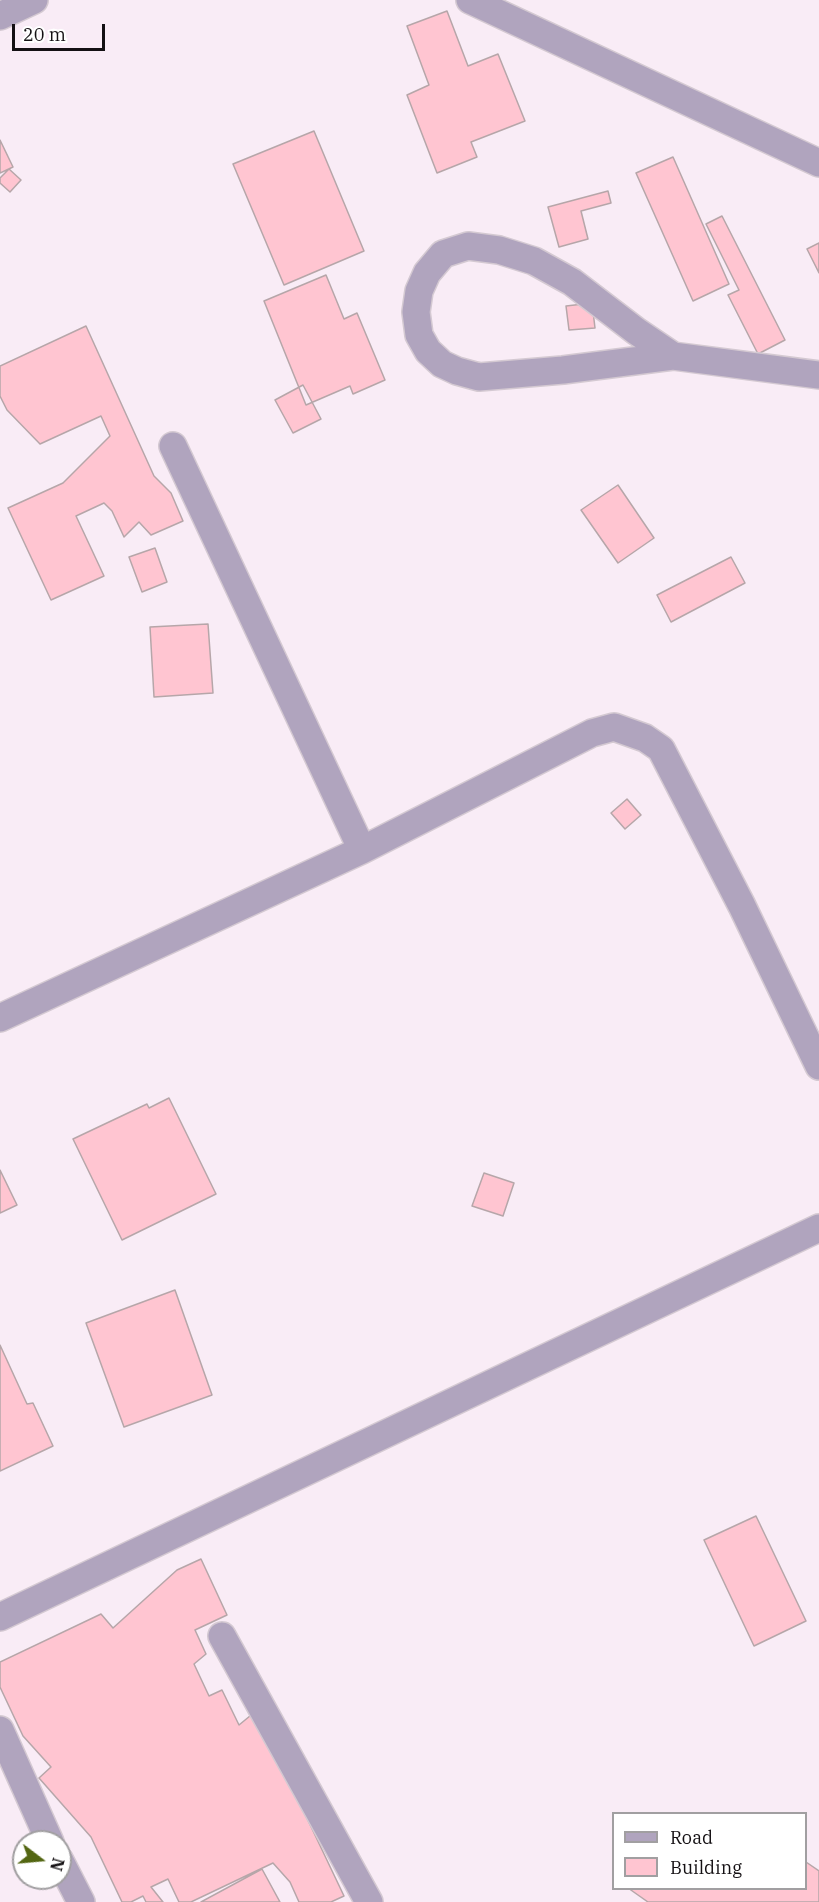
<!DOCTYPE html>
<style>
body{margin:0}
#map{position:relative;width:819px;height:1902px;overflow:hidden;background:#f9ecf6;font-family:"IBM Plex Serif",serif}
canvas{display:block}
.legend{position:absolute;left:612px;top:1812px;width:195px;height:78px;box-sizing:border-box;background:#fff;border:2px solid #a19fa1;margin:0;padding:8px 10px;list-style:none;font-size:18px;color:#141013}
.legend li{display:flex;align-items:center;gap:12px;height:30px}
.legend b{width:30px;border:2px solid #a19fa1}
.north{position:absolute;left:12px;top:1830px;width:60px;height:60px;box-sizing:border-box;background:#fff;border:2px solid #a19fa1;border-radius:50%;rotate:106deg;font-size:16px;font-weight:700;line-height:24px;text-align:center;color:#141013}
.north::after{content:'';display:block;margin:auto;width:21px;height:27px;background:#536612;clip-path:polygon(50% 0,100% 100%,50% 72%,0 100%)}
.scale{position:absolute;left:12px;top:24px;width:93px;height:27px;box-sizing:border-box;border:3px solid #141013;border-top:0;padding-left:8px;font-size:18px;line-height:21px;white-space:nowrap;color:#141013;-webkit-text-stroke:4px #fff;paint-order:stroke}
</style>
<div id="map">
<canvas width="819" height="1902"></canvas>
<ul class="legend">
<li><b style="height:8px;background:#b0a4be"></b>Road</li>
<li><b style="height:16px;background:#ffc5d1"></b>Building</li>
</ul>
<div class="north">N</div>
<div class="scale">20 m</div>
</div>
<script>
const c = document.querySelector('canvas').getContext('2d');
c.lineJoin = 'round';
function fill(path, color) { c.fillStyle = color; c.fill(path, 'evenodd'); }
function trace(path, color, width, dash) { c.strokeStyle = color; c.lineWidth = width; c.lineCap = dash ? 'butt' : 'round'; c.setLineDash(dash || []); c.stroke(path); }
const building = new Path2D(`
 M447 11 468 66 498 54 525 121 471 142 477 157 437 173 407 95 429 85 407 26Z
 M314 131 364 251 284 285 233 164Z
 M0 140 13 167 0 173Z
 M673 157 729 284 693 301 636 173Z
 M9 169 21 180 10 192 0 183V178Z
 M608 191 611 203 581 211 588 239 559 247 548 207Z
 M722 216 785 340 758 354 728 295 739 290 706 224Z
 M819 243V273L807 249Z
 M326 275 344 319 357 313 385 380 353 394 350 386 306 405 264 301Z
 M592 303 595 328 569 330 566 306Z
 M86 326 154 476 171 493 183 521 151 535 139 522 124 537 112 511 104 503 76 516 104 576 51 600 8 508 63 483 110 436 101 416 40 444 7 410 0 396V366Z
 M303 385 321 419 293 433 275 400Z
 M618 485 654 538 618 563 581 510Z
 M155 548 167 582 142 592 129 557Z
 M731 557 745 583 671 622 657 595Z
 M208 624 213 693 154 697 150 627Z
 M627 799 641 815 625 829 611 813Z
 M169 1098 216 1194 122 1240 73 1139 147 1104 149 1108Z
 M0 1170 17 1205 0 1213Z
 M484 1173 514 1183 503 1216 472 1206Z
 M175 1290 212 1395 124 1427 86 1323Z
 M0 1345 27 1404 33 1403 53 1446 0 1471Z
 M756 1516 806 1621 754 1646 704 1540Z
 M201 1559 227 1615 195 1630 206 1654 194 1664 209 1696 222 1690 239 1725 256 1711 344 1896 331 1902H299L290 1882 273 1863 191 1902H179L168 1879 151 1887 163 1902H146L143 1896 131 1902H122L91 1837 39 1778 51 1767 23 1736 0 1687V1662L101 1614 113 1628 177 1570Z
 M806 1862 819 1871V1902H648L628 1888H806Z
 M262 1869 280 1902H201Z`);
const minor = new Path2D(`
 M470 0 819 163
 M0 16 34 0
 M673 356 636 331 572 282 534 261 499 250 468 246 443 254 427 273 419 291 416 312 419 335 428 351 442 364 457 371 479 377 563 370 673 356 819 375
 M173 446 362 850
 M0 1018 362 850 592 733 614 727 645 738 661 749 742 906 819 1066
 M0 1617 819 1228
 M222 1636 369 1902
 M0 1730 50 1842
 M60 1861 81 1902`);
fill(building, '#ffc5d1');
trace(building, '#b6a6a9', 1.5);
trace(minor, '#d4c9d2', 30);
trace(minor, '#b0a4be', 27);
</script>
